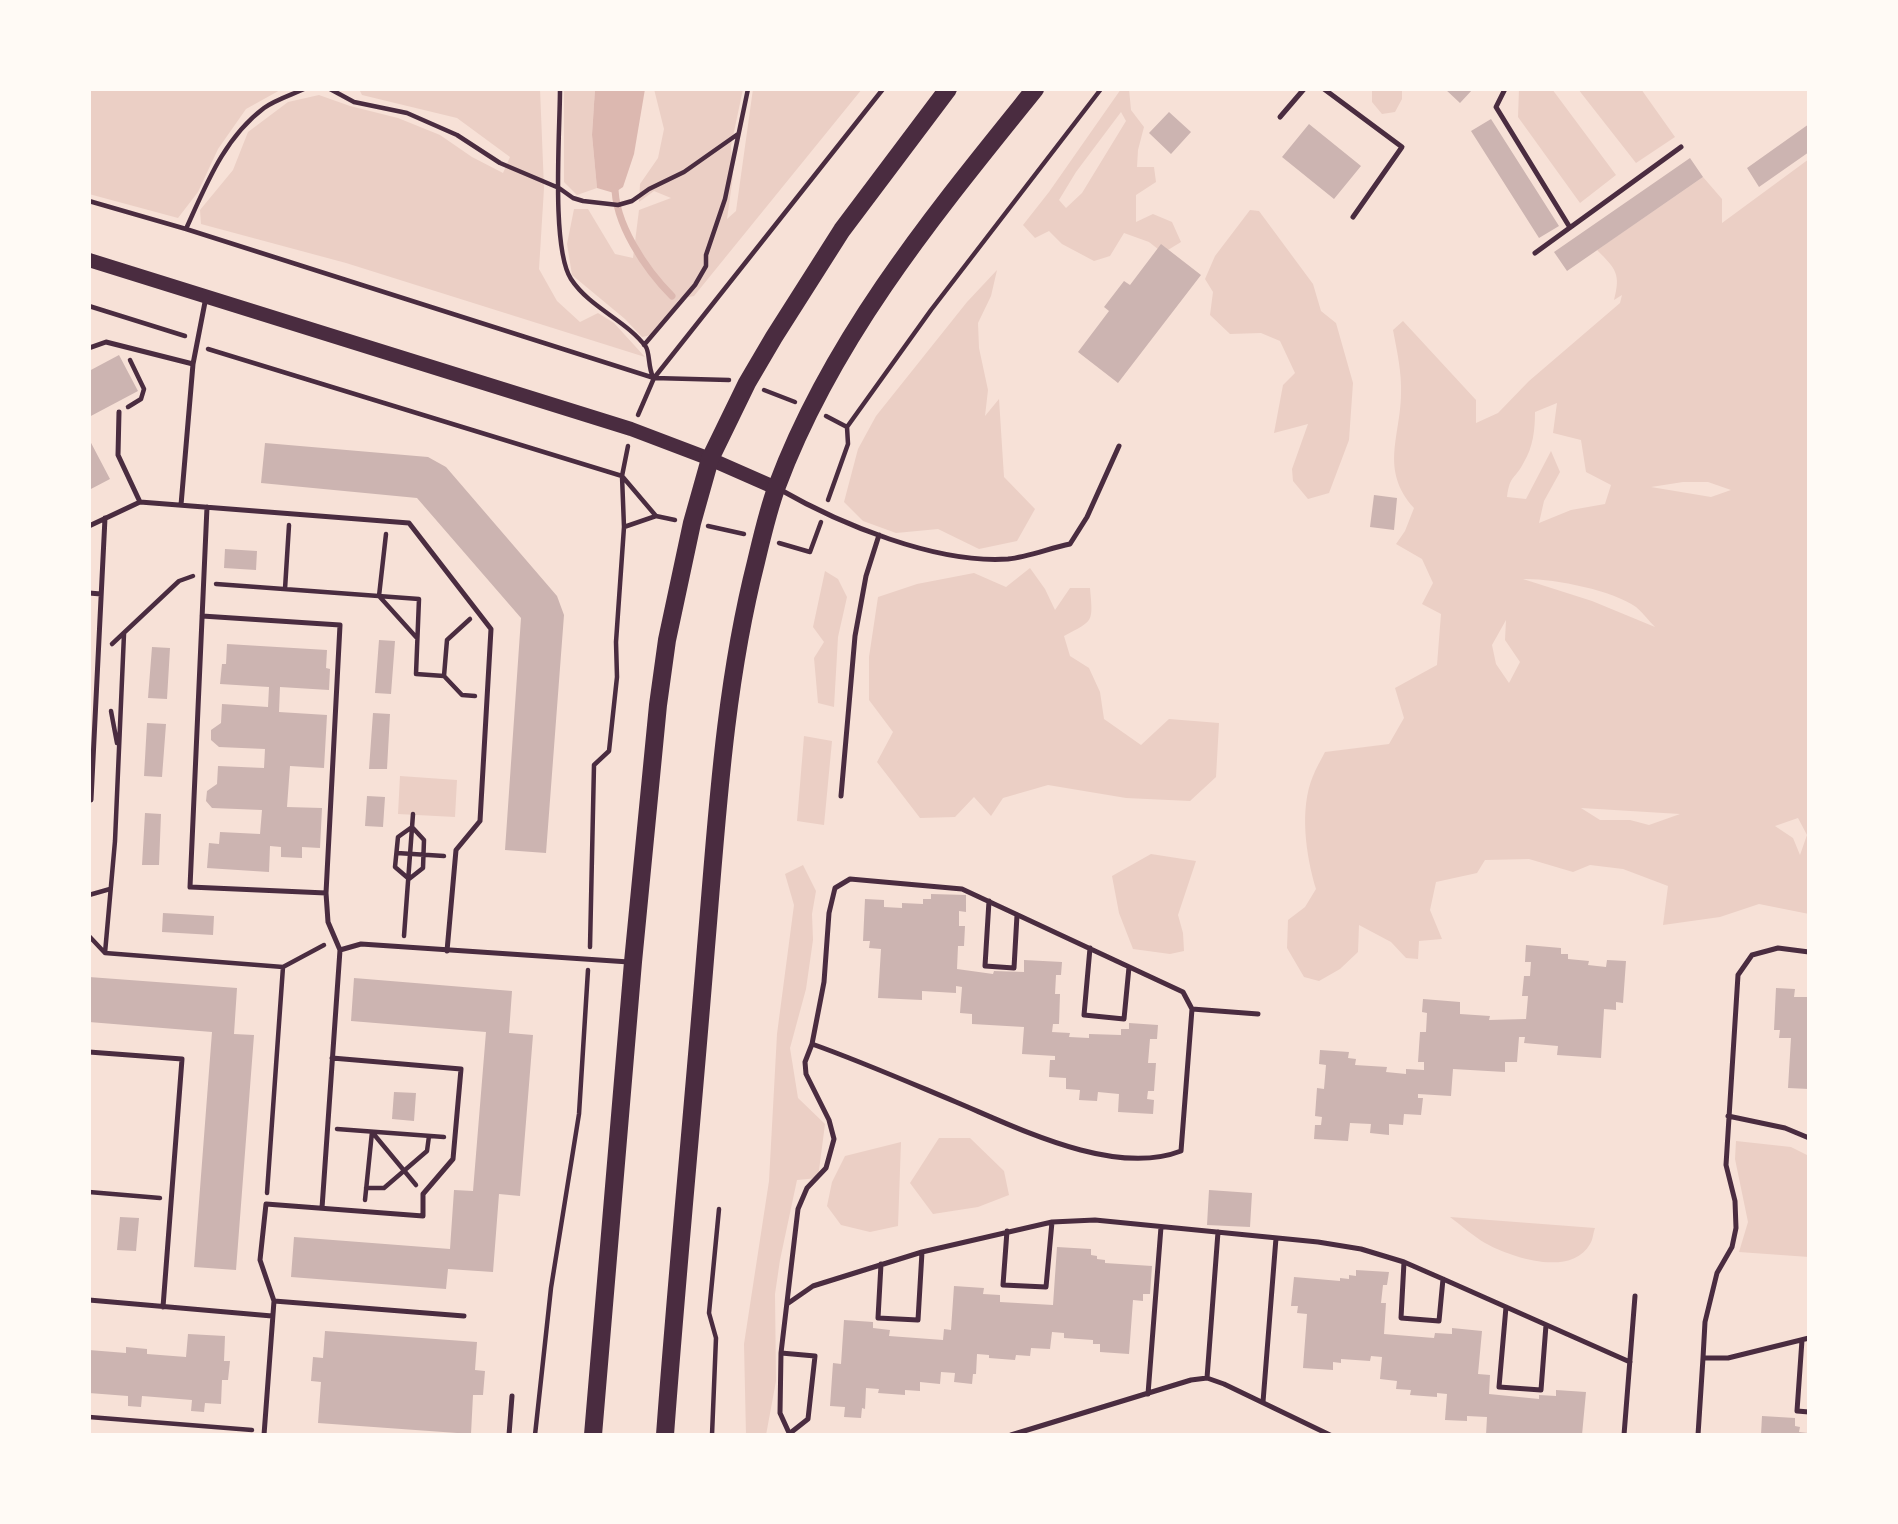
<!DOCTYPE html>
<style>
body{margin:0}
#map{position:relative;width:1898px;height:1524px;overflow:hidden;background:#f7e1d7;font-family:"Exo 2",sans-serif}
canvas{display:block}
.frame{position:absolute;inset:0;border:91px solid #fffaf5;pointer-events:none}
</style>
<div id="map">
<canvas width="1898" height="1524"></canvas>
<div class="frame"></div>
</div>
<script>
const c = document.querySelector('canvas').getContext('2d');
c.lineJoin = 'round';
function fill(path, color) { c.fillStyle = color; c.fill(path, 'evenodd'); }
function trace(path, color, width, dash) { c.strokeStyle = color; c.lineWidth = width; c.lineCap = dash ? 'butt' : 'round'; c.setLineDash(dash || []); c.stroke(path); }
const green = new Path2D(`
 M89 89H282L246 109 218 149 198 192 178 218 89 194Z
 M359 89H540L544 188 539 269 557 301 580 322 598 313 614 323 645 357 346 263 201 224 200 210 233 170 248 132 288 102 319 95 350 106 398 118 440 135 472 157 503 173 510 157 457 118 362 95Z
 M564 89H595L592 135 597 188 577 195 564 182Z
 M654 89H743L731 146 733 176 727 219 736 211 753 89H862L694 296 679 299 656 334 642 337 625 319 572 275 567 244 574 209H588L615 254 633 258 639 210 671 198 654 191 639 202 640 184 658 158 664 129Z
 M1121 89H1129L1131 110 1144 127 1138 150 1137 167H1154L1156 182 1136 195V222L1153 214 1172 222 1181 242 1163 253 1149 242 1124 233 1110 256 1094 261 1062 244 1049 231 1035 238 1023 225 1049 192ZM1121 112 1126 121 1082 193 1066 208 1059 200 1076 172Z
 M1372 89H1402V99L1395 112 1382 114 1372 102Z
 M1519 89H1552L1616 175 1580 203 1518 117Z
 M1578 89H1641L1675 137 1636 163Z
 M1809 159V914L1759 904 1720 917 1663 925 1668 886 1623 869 1590 865 1573 872 1529 859 1485 860 1477 873 1436 882 1430 910 1442 939 1419 941 1418 959 1406 958 1391 942 1359 925 1358 952 1340 969 1319 981 1304 977 1287 948 1288 920 1305 907 1316 889C1306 856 1299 809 1313 776 1316 768 1321 760 1325 752L1389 744 1404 718 1395 688 1437 665 1441 614 1422 604 1433 583 1422 559 1396 544 1405 531 1414 508C1380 470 1400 438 1401 395 1402 373 1397 351 1393 330L1403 321 1476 400V423L1498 413 1529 381 1620 303 1622 295 1614 300C1621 274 1616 269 1597 250L1703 177 1722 199V223ZM1557 403 1553 433 1581 440 1586 472 1611 485 1605 504 1571 510 1539 523 1544 501 1560 472 1551 451 1526 499 1507 497C1510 474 1515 480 1524 462 1533 447 1535 430 1535 412ZM1683 482H1708L1731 490 1711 497 1651 487ZM1523 579C1551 578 1613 590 1636 607 1643 613 1649 621 1655 627L1592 601ZM1506 620 1505 640 1520 662 1509 683 1496 664 1492 645ZM1581 808 1680 814 1649 825 1630 820H1600ZM1798 818 1807 835 1800 855 1793 838 1775 826Z
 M1250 210 1259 211 1313 284 1321 311 1336 323 1353 383 1349 440 1329 493 1308 499 1293 481 1292 469 1308 424 1274 433 1283 385 1295 373 1280 341 1261 333 1230 334 1210 315 1213 292 1205 279 1215 256Z
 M997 270 991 296 978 323 979 348 988 390 985 416 999 399 1004 477 1035 509 1017 541 979 549 938 529 896 533 863 521 844 502 858 449 876 416 967 302Z
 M1030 568 1045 589 1055 610 1070 588H1090C1093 623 1094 620 1064 636L1070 656 1089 668 1100 692 1104 719 1141 745 1169 719 1219 723 1216 777 1190 801 1126 798 1048 785 1003 798 991 816 974 797 955 817 920 818 877 762 893 732 869 700V657L878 597 917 584 974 573 1006 587Z
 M825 571 838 579 847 597 838 637 834 707 818 703 814 658 824 642 813 627Z
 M804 736 832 741 824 825 797 821Z
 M400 776 457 780 455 817 398 814Z
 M1151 854 1196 861 1178 915 1183 933 1184 951 1170 954 1133 949 1119 913 1112 876Z
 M803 865 816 891 812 914 813 940 806 989 790 1048 798 1098 825 1124 818 1178 797 1180 780 1260 775 1294 776 1381 766 1435H746L744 1344 769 1181 777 1034 794 905 785 874Z
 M939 1138H970L1004 1171 1009 1195 978 1207 933 1214 910 1183Z
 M1736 1141 1791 1147 1809 1156V1257L1739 1252 1748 1222 1735 1159Z
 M901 1142 898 1226 870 1232 841 1225 827 1206 832 1182 845 1156Z
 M1450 1217 1595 1228C1593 1233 1593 1240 1590 1244 1571 1278 1510 1257 1485 1243 1473 1236 1461 1225 1450 1217Z`);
const water = new Path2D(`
 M595 89H645L634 154 623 187 614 193 597 188 592 135Z`);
const stream = new Path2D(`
 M615 185C614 223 646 270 672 296`);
const building = new Path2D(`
 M1445 89H1473L1460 103Z
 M1169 112 1191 132 1171 154 1149 133Z
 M1491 119 1559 226 1539 238 1471 131Z
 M1309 124 1361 166 1334 199 1282 157Z
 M1809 124V152L1759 187 1747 168Z
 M1690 158 1703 177 1567 271 1554 252Z
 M1161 244 1201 275 1118 383 1078 352 1109 311 1104 307 1124 281 1130 285Z
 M119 355 138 391 89 417V371Z
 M89 439 110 479 89 490Z
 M265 443 428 457 446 467 557 596 564 615 546 853 505 850 521 618 417 498 261 483Z
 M1374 495 1397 498 1394 530 1370 527Z
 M225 549 257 551 256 570 224 568Z
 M379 640 395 641 391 694 375 693Z
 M227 644 327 650 326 668 330 669 329 690 280 687 279 712 327 715 324 768 290 766 287 807 322 808 320 848 302 847V858L281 857V847L270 846 269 872 207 868 209 843 219 844 220 832 260 834 262 810 212 808 206 801 207 791 217 784 218 766 264 768 265 749 219 747 211 740V730L221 723 222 704 268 707 269 687 220 684 222 664H226Z
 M152 647 170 648 167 699 148 698Z
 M373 713 390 714 387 769H369Z
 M147 723 166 724 162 777 144 776Z
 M367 796 385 797 383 827 365 826Z
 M145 813 161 814 159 865H142Z
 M931 894 966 895V912L959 911V926H965L964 946H958L957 969 993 974 994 971 1024 972V960L1062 962 1061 975H1056L1055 994H1060L1059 1024H1053L1052 1032 1070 1033 1069 1037 1089 1038V1034L1121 1035V1029H1129V1023L1158 1025 1157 1039H1150L1148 1063H1156L1154 1091H1148L1147 1099 1154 1100 1153 1114 1118 1112 1119 1094 1098 1092 1097 1101 1079 1100 1080 1090 1066 1089V1078L1049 1077 1050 1060H1055V1056L1022 1054 1024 1027 972 1024V1014L960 1013 962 987 956 986V993L922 991V1000L878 998 881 949 869 948 870 941H863L865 899 884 900V907L902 908V903L923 904V899H931Z
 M163 913 214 916 213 935 162 932Z
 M1526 945 1561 948V954H1568V959L1589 961 1588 965 1606 967 1607 960 1626 961 1623 1003 1616 1002V1010L1604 1009 1601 1058 1557 1055 1558 1046 1524 1043 1525 1037H1519L1517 1062H1505V1072L1453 1069 1451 1096 1418 1094V1098H1423L1421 1115 1404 1114 1403 1125 1389 1124V1135L1370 1133 1371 1124 1350 1123 1348 1141 1314 1139 1315 1125H1321L1322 1117 1315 1116 1317 1088 1324 1089 1326 1065 1319 1064 1320 1050 1349 1052 1348 1058 1356 1059 1355 1065 1387 1067 1386 1072 1406 1074V1069L1424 1070V1062H1418L1420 1032H1426L1427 1013 1422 1012 1423 999 1460 1002V1014L1490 1016 1489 1020 1526 1019 1528 996H1522L1524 976H1530L1531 962H1525Z
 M89 977 237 988 234 1034 254 1035 236 1270 194 1267 212 1032 89 1022Z
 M354 978 512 991 509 1033 533 1035 520 1196 499 1194 493 1272 448 1269 446 1289 291 1277 294 1237 450 1249 454 1190 473 1191 486 1032 351 1021Z
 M1776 988 1795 989 1794 997H1809V1089L1788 1088 1791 1038H1779L1780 1030H1774Z
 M394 1092 416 1093 414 1121 392 1119Z
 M1209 1190 1252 1193 1250 1227 1207 1225Z
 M120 1217 139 1218 136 1251 117 1250Z
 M1057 1247 1091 1249V1255L1097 1256V1259L1105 1260V1263L1152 1266 1150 1294H1143V1301L1133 1300 1129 1354 1100 1352V1344H1093V1340L1064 1338V1333L1052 1332 1050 1349 1031 1348 1030 1356 1016 1355 1015 1360 989 1358V1355L977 1354 976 1374H973L972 1384 954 1382 955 1373 941 1372 940 1384 920 1382V1391L905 1390V1395L878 1393 879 1389 866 1388 865 1409 862 1408 861 1418 844 1417 845 1407 830 1406 833 1363 841 1364 844 1320 873 1322V1328L890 1330 889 1336 943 1340 944 1329 951 1330 954 1286 984 1288 983 1294 1000 1295V1302L1053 1305Z
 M1356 1270 1389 1272 1387 1285H1383L1381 1303H1386L1384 1334 1434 1338 1435 1333 1452 1334V1328L1482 1331 1478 1374 1490 1375 1489 1394 1539 1399V1395L1556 1396V1390L1586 1392 1582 1435H1486L1487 1417 1467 1416V1421L1445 1420 1447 1394 1437 1393V1397L1410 1395 1411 1390 1396 1389 1397 1381 1380 1379 1382 1357 1371 1356 1370 1361 1341 1359V1363L1333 1362V1370L1303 1368 1307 1314 1297 1313 1298 1306H1291L1294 1277 1340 1281V1278L1349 1279V1275L1356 1276Z
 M325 1331 477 1342 475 1370 485 1371 483 1395H473L471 1434 318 1423 321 1382 311 1381 313 1357 323 1358Z
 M188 1334 225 1336 224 1361H230L228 1380H222L221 1404 205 1403 204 1412 191 1411 192 1400 142 1396 141 1407 128 1406V1396L89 1393V1350L126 1353V1347L147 1349V1354L186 1357Z
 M1762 1416 1795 1418V1426L1800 1427 1799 1432 1808 1433V1435H1761Z`);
const path = new Path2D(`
 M330 89 354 102 407 113 457 135 500 163 559 188 573 198 583 201 618 205 632 201 649 189 684 172 738 134
 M560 89C560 131 551 248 571 279 590 308 626 320 646 347 650 354 648 367 653 377
 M89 201 186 229 654 378 729 380
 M186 229C206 185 224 138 264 108 275 100 291 95 304 89
 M89 306 185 336
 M644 345 695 285 706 266V255L725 199 748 89
 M208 349 622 476 656 516
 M764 390 795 402
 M128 407 141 399 144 389 130 360
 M638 415 654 378 883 89
 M826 416 847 427
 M828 500 848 444 847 427 931 310 1101 89
 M708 526 744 534
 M624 527 656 516 675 520
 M386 534 379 596 416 637
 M779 543 810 552 821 522
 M216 584 419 599 416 674 444 676 462 695 475 696
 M285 589 289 525
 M112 644 179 581 193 576
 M444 676 447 640 470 619
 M111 711 117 743
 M412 827 424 840 423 868 409 879 395 867 398 837Z
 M397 853 444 856
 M89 895 110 889
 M89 936 105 953 283 967 324 945
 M404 936 413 814
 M590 947 594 765 609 751 617 677 616 642 624 527 622 476 628 446
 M105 953 115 841 124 634
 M337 1129 444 1137
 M372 1132 416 1185
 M366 1188H384L427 1151 429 1136
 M89 1192 160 1198
 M267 1193 283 967
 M365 1200 372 1132
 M89 1417 252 1430
 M535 1435 551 1288 579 1114 588 970
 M712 1435 716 1338 709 1313 719 1209`);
const service = new Path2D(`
 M1324 89 1402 147 1353 217
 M1505 89 1496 107 1569 226
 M1280 117 1304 89
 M1535 253 1681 147
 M89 348 106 342 193 364
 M119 412 118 455 140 502
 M779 489C840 524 936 564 1008 559 1028 557 1050 548 1070 544L1087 517 1119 446
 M181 505 193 364 206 297
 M207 507 190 887 326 893
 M89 526 140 502 409 523 491 629 480 821 456 850 447 951
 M89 593 101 594
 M202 616 340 625 326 893 328 922 340 950 322 1208
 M841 796 855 636 866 576 879 535
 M91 800 105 518
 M989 901 985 966 1014 968 1017 915
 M1090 948 1084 1015 1124 1019 1129 967
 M340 950 361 944 629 962
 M1192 1009 1258 1014
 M89 1052 182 1059 163 1307
 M1728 1116 1785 1128 1809 1138
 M1007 1231 1003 1285 1046 1287 1052 1222
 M1404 1262 1401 1318 1439 1321 1443 1279
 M881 1264 878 1318 918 1320 922 1252
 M89 1300 272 1316
 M274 1301 464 1316
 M787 1304 813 1286 922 1252 1052 1222 1095 1220 1318 1242 1361 1249 1404 1262 1443 1279 1630 1362
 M1506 1307 1499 1387 1541 1390 1546 1325
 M1802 1340 1797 1411 1809 1412
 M781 1353 815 1356 808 1419 789 1434
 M1703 1358 1705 1322 1717 1273 1732 1247 1736 1228 1735 1201 1726 1165 1738 975 1752 955 1778 948 1809 952
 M1207 1378 1218 1232
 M1148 1394 1161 1227
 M1263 1402 1276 1238
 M264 1435 274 1301 260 1260 266 1204 423 1216V1194L453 1159 461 1069 332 1058
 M509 1435 512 1396
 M790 1435 780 1413 781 1353 798 1209 807 1188 826 1168 834 1139 829 1120 806 1074 805 1062 812 1044 824 982 829 913 835 888 850 879 962 889 1183 992 1192 1009 1181 1151C1114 1177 1018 1128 956 1102 908 1082 860 1061 812 1044
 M1011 1435 1191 1380 1207 1378 1224 1384 1330 1435
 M1624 1435 1635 1296
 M1698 1435 1703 1358H1728L1809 1338`);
const secondary = new Path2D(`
 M89 260 631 429 710 459 776 488`);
const primary = new Path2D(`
 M593 1435 633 962 658 705 667 640 692 523 710 459 747 383 774 337 842 230 948 89
 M665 1435C677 1272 693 1110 706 947 717 818 724 688 756 562 762 537 768 510 777 486 833 336 936 212 1035 89`);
fill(green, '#ebcfc5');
fill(water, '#dcb8b0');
trace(stream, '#dcb8b0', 7);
fill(building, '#ccb4b1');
trace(path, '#4a2c40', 4.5);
trace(service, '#4a2c40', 5);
trace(secondary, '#4a2c40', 14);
trace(primary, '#4a2c40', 18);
</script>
